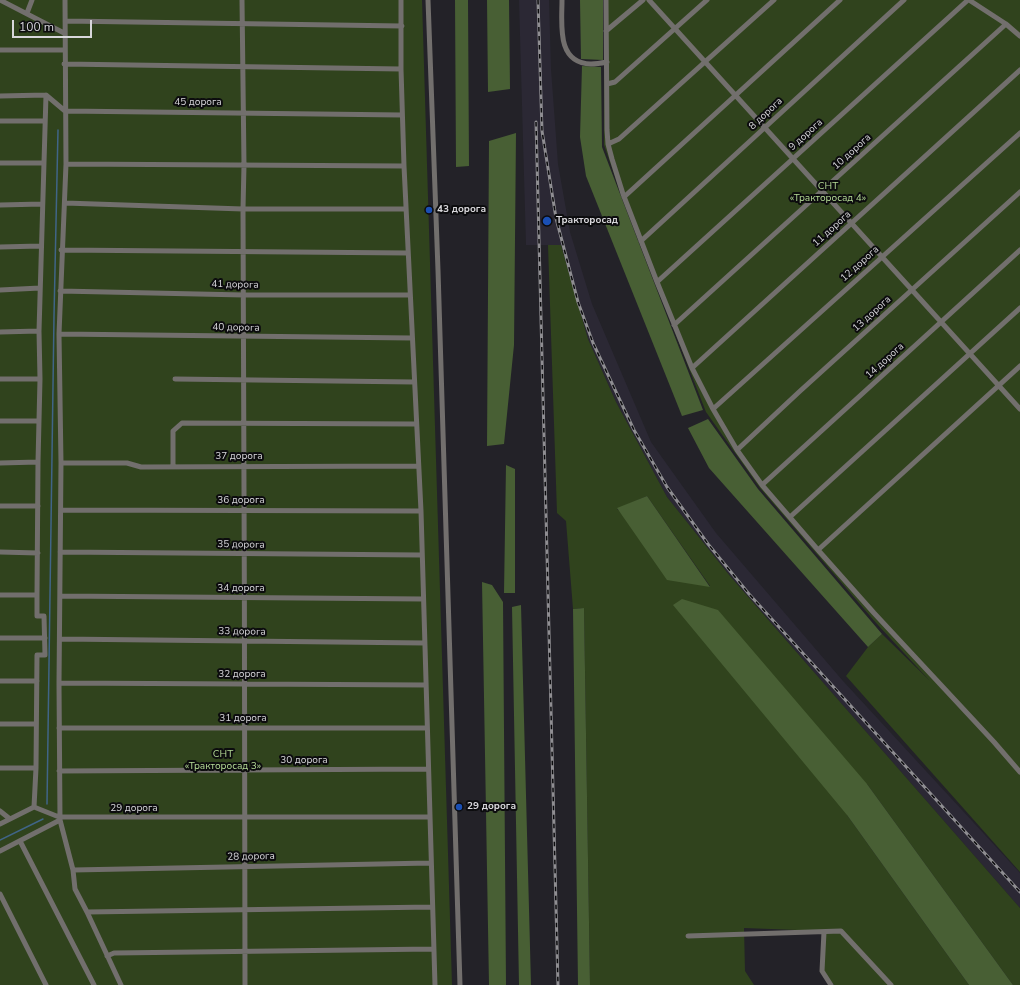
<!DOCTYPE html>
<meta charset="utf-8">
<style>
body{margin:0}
#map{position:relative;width:1020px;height:985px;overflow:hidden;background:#232228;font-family:"Nunito Sans",sans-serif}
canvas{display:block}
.scale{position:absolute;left:12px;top:20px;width:80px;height:18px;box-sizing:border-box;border:2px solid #d8d7db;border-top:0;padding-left:5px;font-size:12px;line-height:14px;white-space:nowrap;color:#d8d7db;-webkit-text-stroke:3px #0c0c0e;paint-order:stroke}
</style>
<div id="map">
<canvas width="1020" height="985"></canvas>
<div class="scale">100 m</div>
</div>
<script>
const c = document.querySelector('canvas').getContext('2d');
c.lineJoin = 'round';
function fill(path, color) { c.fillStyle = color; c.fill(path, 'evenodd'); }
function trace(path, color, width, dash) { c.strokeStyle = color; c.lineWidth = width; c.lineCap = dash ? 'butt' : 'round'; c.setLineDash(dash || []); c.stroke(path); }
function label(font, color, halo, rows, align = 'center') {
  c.font = font + ' "Nunito Sans",sans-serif'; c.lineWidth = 4; c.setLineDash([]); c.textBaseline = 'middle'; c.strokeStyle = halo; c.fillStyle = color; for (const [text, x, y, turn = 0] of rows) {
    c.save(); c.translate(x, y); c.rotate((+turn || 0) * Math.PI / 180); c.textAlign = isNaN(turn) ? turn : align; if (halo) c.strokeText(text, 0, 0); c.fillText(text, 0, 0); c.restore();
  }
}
const built = new Path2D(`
 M519 0H549L551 69 558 164 570 232 592 304 651 442 716 533 843 681 1020 873V908L730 576 667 497 616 402 588 339 561 245H526Z`);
const green = new Path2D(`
 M0 0H422L452 985H0Z
 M604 0H1020V872L846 676 868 647 882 634 930 681 877 624 760 488 706 412 621 194 604 145Z
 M548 245H561L588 339 616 402 667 497 730 576 1020 908V985H1013L867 784 847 815 969 985H834L822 971 824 931 744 928 745 971 754 985H590L584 608 573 609 566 521 557 513ZM647 496 710 586V587L617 509Z`);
const forest = new Path2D(`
 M455 0H468L469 166 456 167Z
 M487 0H509L510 89 488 92Z
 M580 0H603V60L581 59Z
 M582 66 601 67 602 147 703 410 682 416 586 176 580 137Z
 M516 133 514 345 504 444 487 446 489 141Z
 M708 419 758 489 882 634 868 647 709 468 688 428Z
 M506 465 515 469V593H504Z
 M647 496 710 587 667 580 617 508Z
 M482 582 492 585 503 602 506 985H489Z
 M682 599 718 610 867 784 1013 985H969L847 815 673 605Z
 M521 605 531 985H519L512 607Z
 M584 608 590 985H578L573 609Z`);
const stream = new Path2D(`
 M47 804 54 316 58 130
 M0 840 43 819`);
const minor = new Path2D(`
 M0 0 64 33
 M242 0 244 165 243 209C246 468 243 726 245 985
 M401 0V69L404 166 421 511 435 985
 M428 0 438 270 460 985
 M562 0C562 24 556 63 591 64 596 64 602 63 607 62
 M606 0 607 130 608 144 612 159 623 194 657 282 692 368 713 409 737 450 762 485 818 550 874 613 994 742 1020 772
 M649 0 1020 409
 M969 0 1006 24 1020 36
 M27 13 32 0
 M65 21 402 26
 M606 31 643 0
 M0 50H64
 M64 64 401 69
 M607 84 615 82 707 0
 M0 96 46 95 65 111 402 115
 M0 121H45
 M608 144 619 139 774 0
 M0 163H44
 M66 164 404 166
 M624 197 840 0
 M65 203 243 209H406
 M0 205 42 204
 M641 241 904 0
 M0 247 40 246
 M61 250 408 253
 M657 282 968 0
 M0 290 40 288
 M60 291 244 295H410
 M674 325 1006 24
 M0 332 39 331
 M59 334 412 338
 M692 368 1020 70
 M0 379H40
 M175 379 414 382
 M713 409 1020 133
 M0 421H39
 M737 450 799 392 1020 192
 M0 463 38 462
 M61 463H127L141 467 418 466
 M173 467V431L182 423 415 424
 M762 485 1020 250
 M0 506H38
 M61 510 421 511
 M790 517 1020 308
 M818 550 1020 366
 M0 552 38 553
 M60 552 421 555
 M0 595H37
 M60 596 423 599
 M0 638H45
 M60 639 425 643
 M0 681H37
 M59 683 426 685
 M0 724H36
 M59 728H427
 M0 768H36
 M59 771 428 769
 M34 807 36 768 37 655H45L44 616H37V595L38 462 40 379 39 331 46 95
 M34 807 59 817H429
 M0 811 10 819
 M60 820 73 870 75 889 87 912 121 985
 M0 824 34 807
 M20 841 94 985
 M0 851 60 820 59 683 61 463 59 334 66 164 65 0
 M73 870 430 863
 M0 894 46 985
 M87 912 432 907
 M824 932 822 971 831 985
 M688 936 841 931 891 985
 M107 956 114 953 433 949`);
const rail = new Path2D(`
 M538 0 542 131 556 218 578 302 593 343 634 430 667 487 708 544 749 594 1020 892
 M536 122 558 985`);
const markers = [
 [429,210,4,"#1a4fb4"],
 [547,221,5,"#1a4fb4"],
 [459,807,4,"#1a4fb4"]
];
const streetNames = [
 ["45 дорога",198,103],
 ["8 дорога",766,114,-43],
 ["9 дорога",806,135,-42],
 ["10 дорога",852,152,-42],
 ["11 дорога",832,229,-42],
 ["12 дорога",860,264,-42],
 ["41 дорога",235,285,1],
 ["13 дорога",872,314,-42],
 ["40 дорога",236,328,1],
 ["14 дорога",885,361,-42],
 ["37 дорога",239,457],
 ["36 дорога",241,501],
 ["35 дорога",241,545,1],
 ["34 дорога",241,589],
 ["33 дорога",242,632,1],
 ["32 дорога",242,675],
 ["31 дорога",243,719],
 ["30 дорога",304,761],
 ["29 дорога",134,809],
 ["28 дорога",251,857,-1]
];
const parkNames = [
 ["СНТ",828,187],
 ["«Тракторосад 4»",828,199],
 ["СНТ",223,755],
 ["«Тракторосад 3»",223,767]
];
const poiNames = [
 ["43 дорога",437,210],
 ["Тракторосад",556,221],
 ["29 дорога",467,807]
];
fill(built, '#2b2834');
fill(green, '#30431d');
fill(forest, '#485f34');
trace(stream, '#406588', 1.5);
trace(minor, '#726f6d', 5);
trace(rail, '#8f8e92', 3);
trace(rail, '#0c0c0e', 1.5, [4.5]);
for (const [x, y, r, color] of markers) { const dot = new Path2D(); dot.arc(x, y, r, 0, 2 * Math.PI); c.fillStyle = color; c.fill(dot); trace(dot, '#0c0c0e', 1.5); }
label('10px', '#d8d7db', '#0c0c0e', streetNames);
label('10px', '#b5db96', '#0c0c0e', parkNames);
label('bold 10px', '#d8d7db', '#0c0c0e', poiNames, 'left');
</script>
